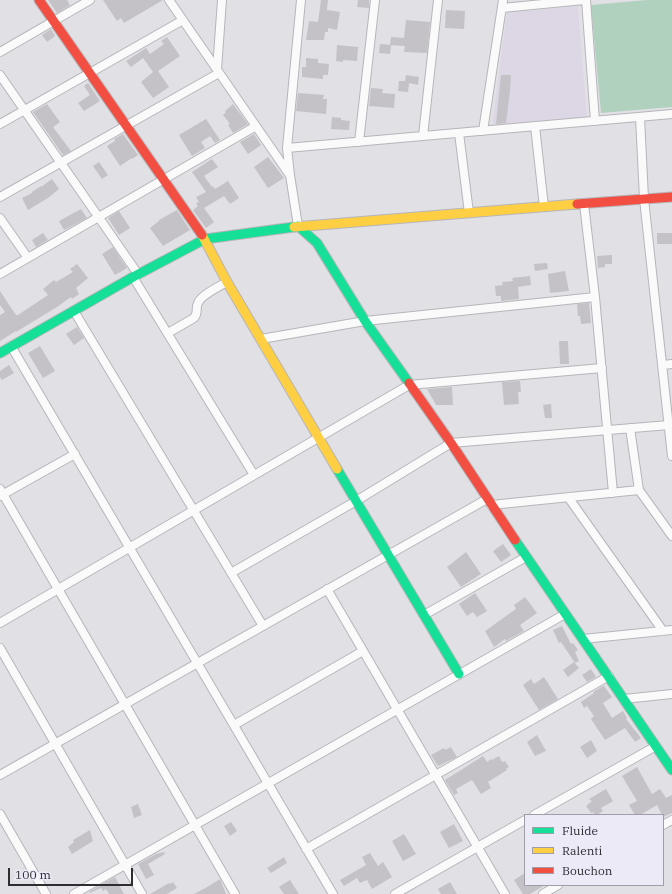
<!DOCTYPE html>
<style>
body{margin:0}
#map{position:relative;width:672px;height:894px;overflow:hidden;background:#e0e0e5;font-family:"IBM Plex Serif",serif}
canvas{display:block}
.legend{position:absolute;left:524px;top:814px;width:140px;height:72px;box-sizing:border-box;background:#ebeaf6;border:1px solid #9f9ea8;margin:0;padding:5px 7px;list-style:none;font-size:12px;color:#2d2d32}
.legend li{display:flex;align-items:center;gap:8px;height:20px}
.legend b{width:20px;border:1px solid #9f9ea8}
.scale{position:absolute;left:8px;top:868px;width:125px;height:18px;box-sizing:border-box;border:2px solid #2d2d32;border-top:0;padding-left:5px;font-size:12px;line-height:14px;white-space:nowrap;color:#2d2d32;-webkit-text-stroke:3px #ebeaf6;paint-order:stroke}
</style>
<div id="map">
<canvas width="672" height="894"></canvas>
<ul class="legend">
<li><b style="height:5px;background:#16e098"></b>Fluide</li>
<li><b style="height:5px;background:#ffcf43"></b>Ralenti</li>
<li><b style="height:5px;background:#f24e42"></b>Bouchon</li>
</ul>
<div class="scale">100 m</div>
</div>
<script>
const c = document.querySelector('canvas').getContext('2d');
c.lineJoin = 'round';
function fill(path, color) { c.fillStyle = color; c.fill(path, 'evenodd'); }
function trace(path, color, width, dash) { c.strokeStyle = color; c.lineWidth = width; c.lineCap = dash ? 'butt' : 'round'; c.setLineDash(dash || []); c.stroke(path); }
const education = new Path2D(`
 M578 6 587 119 492 126 507 13Z`);
const green = new Path2D(`
 M647 0H672V107L601 113 591 5Z`);
const building = new Path2D(`
 M48 0H67L70 5 57 13Z
 M103 0H163L124 23 121 18 117 21Z
 M321 0H328L327 10 340 12 337 30 328 28V32H325L324 40H306L309 21 318 22Z
 M358 0H369V8L357 7Z
 M446 10 465 11 464 29 445 28Z
 M406 20 430 22 427 53 404 52 405 46 390 45 391 37 404 38Z
 M51 29 55 36 47 42 42 35Z
 M167 37 180 56 158 71 169 87 153 98 141 82 153 72 143 58 131 67 126 61 146 48 150 54 164 44 161 41Z
 M380 44 391 45 390 54 379 53Z
 M337 45 358 47 357 61 343 60V62L336 61Z
 M306 58 318 59V63L329 64 328 75H323V79L302 77V67H306Z
 M406 75 419 77 418 85 409 83 408 92 398 91 399 81H405Z
 M501 75H511L510 90 506 123 497 124H496Z
 M88 83 100 101 84 111 78 103 90 95 84 86Z
 M371 88 383 89 382 93 395 94 394 108 369 106Z
 M298 93 324 95 323 99H327L326 114 296 111Z
 M47 104 60 122 53 127 71 151 63 155 33 112Z
 M233 104 248 124 233 133 228 125 230 124 223 115 226 112 225 111Z
 M332 117 341 118V120L350 121 349 130 331 129Z
 M206 119 220 140 215 143 210 136 201 142 205 148 192 156 179 135Z
 M123 134 138 155 132 159V158L120 166 107 146 115 141 114 139Z
 M254 134 261 145 248 154 240 142Z
 M268 157 284 178 268 188 254 167Z
 M212 159 218 167 204 176 212 187 213 186 215 189 228 181 239 198 230 204 224 196 204 208 214 222 206 228 193 210 198 206 196 203 199 202 196 197 206 192 192 172Z
 M99 162 108 175 102 179 93 166Z
 M52 179 59 189 48 198 28 210 22 198 32 193V192L41 186V187Z
 M81 209 87 218 64 230 59 221Z
 M177 210 190 230 163 246 150 228 159 221V220Z
 M119 211 130 228 119 235 108 218Z
 M43 233 48 240 36 247 32 240Z
 M657 233H672V244H657Z
 M113 247 127 268 115 275 102 254Z
 M612 255V264H605V267L598 268 597 256Z
 M547 263 548 269 535 271 534 264Z
 M77 264 88 278 76 288 79 294 72 299 71 297 57 307 16 332V331L0 341V315L5 312 0 305V291L16 315H18L48 295 43 289 54 280 56 282 73 272 70 269Z
 M565 271 569 291 550 293 548 274Z
 M530 276 531 285 518 287 519 299 501 301V296H496L495 286 503 285 502 282 513 281 512 278Z
 M589 303 591 323 581 324 580 316H578L577 304Z
 M77 327 84 338 74 345 66 334Z
 M559 341H568L569 364H560Z
 M40 346 55 371 43 378 28 353Z
 M9 365 14 373 2 380 0 377V371Z
 M520 381 521 392H518L519 404 504 405 502 382Z
 M452 387 453 405H436L427 389Z
 M551 404 552 418H545L543 405Z
 M503 544 511 555 501 562 493 551Z
 M466 552 481 574 461 587 447 567Z
 M475 593 487 611 477 617 473 612 467 616 459 604Z
 M525 597 537 613 520 625 524 631 506 641 505 639 494 647 485 631 516 609 514 605Z
 M562 626 571 644 573 643 578 650 575 652 579 661 575 663 561 642 559 643 553 630Z
 M574 662 579 668 568 677 563 670Z
 M591 669 596 677 587 682 582 675Z
 M544 677 558 699 539 710 523 685 531 679 534 684Z
 M603 686H604L612 697 603 703 612 718 623 711 627 718 626 719 641 738 635 742 625 728 605 740 591 719 594 716 587 706 584 708 581 702 594 693 593 692Z
 M537 735 546 751 535 756 527 742Z
 M591 740 597 751 587 758 580 747Z
 M451 747 457 757 438 766 431 755 444 748 445 750Z
 M483 756 487 762 491 759 492 760 499 756 502 762 505 761 509 767 506 769 507 770 488 782 491 788 481 794 472 780 456 789 458 793 454 795 445 780Z
 M637 767 652 794 660 789 666 798 672 795V813L663 817 657 805 640 815H635L629 805 637 801 622 776Z
 M606 789 613 801 601 808 603 811 597 815H595L593 812 591 813 586 806 592 801 589 799Z
 M138 804 142 815 134 818 131 807Z
 M231 822 237 831 230 836 224 826Z
 M454 824 463 841 449 848 440 832Z
 M90 830 93 841 72 854 68 847 74 842 73 840Z
 M404 834 416 854 403 861 392 841Z
 M164 852 165 854 148 864 154 875 146 879 138 864 156 854Z
 M370 853 378 866 383 862 392 877 372 889 367 880 360 883 357 878 344 886 340 880 366 865 362 857Z
 M284 857 287 863 271 873 267 868Z
 M525 873V885H545L530 894H523L514 880Z
 M115 877 124 894H109L106 889 103 891 101 888 90 893 89 892Z
 M220 879 226 894H194L209 886Z
 M290 880 299 894H284L279 887Z
 M173 882 177 888 167 894H150L169 883 170 884Z
 M450 882 457 894H441L438 889Z`);
const street = new Path2D(`
 M169 0 289 174
 M586 0 595 121
 M502 8 584 0
 M0 52 90 0
 M217 69 222 0
 M0 75 138 274
 M640 117 644 199 672 456
 M0 124 183 20
 M535 126 544 207
 M483 131 503 0
 M459 133 469 213
 M423 136 438 0
 M359 142 375 0
 M287 148 672 114
 M0 197 219 73
 M584 204 595 297 613 493
 M0 218 28 258
 M298 226 290 175 287 148 301 0
 M0 274 256 126
 M133 277 254 475
 M74 311 263 626
 M168 333 194 318C199 313 195 308 198 303 201 295 220 286 227 282
 M261 339 365 321 595 297
 M11 346 333 894
 M663 365 672 364
 M630 428 639 490 672 536
 M0 489 235 894
 M0 496 75 454
 M568 497 663 631
 M491 505 639 490
 M231 573 356 501 451 443 669 425
 M327 589 505 894
 M424 615 526 557
 M0 623 409 385 602 368
 M583 639 672 630
 M0 648 142 894
 M624 699 672 694
 M234 725 363 651
 M0 775 487 499
 M0 814 46 894
 M534 815 656 746
 M663 825 672 820
 M306 849 609 676
 M74 894 565 614
 M395 894 525 820
 M543 894 558 885`);
const fast = new Path2D(`
 M298 226 317 243 365 321 409 383
 M0 353 133 277 205 239 294 227
 M337 469 459 674
 M515 540 672 770`);
const slow = new Path2D(`
 M294 227 577 204
 M202 235 227 282 337 469`);
const jam = new Path2D(`
 M39 0 202 235
 M577 204 672 197
 M409 383 451 443 515 540`);
fill(education, '#ddd7e5');
fill(green, '#b1d1bf');
fill(building, '#c4c2c6');
trace(street, '#b6b5ba', 10);
trace(fast, '#b6b5ba', 11);
trace(slow, '#b6b5ba', 11);
trace(jam, '#b6b5ba', 11);
trace(street, '#fafafb', 8);
trace(fast, '#16e098', 9);
trace(slow, '#ffcf43', 9);
trace(jam, '#f24e42', 9);
</script>
